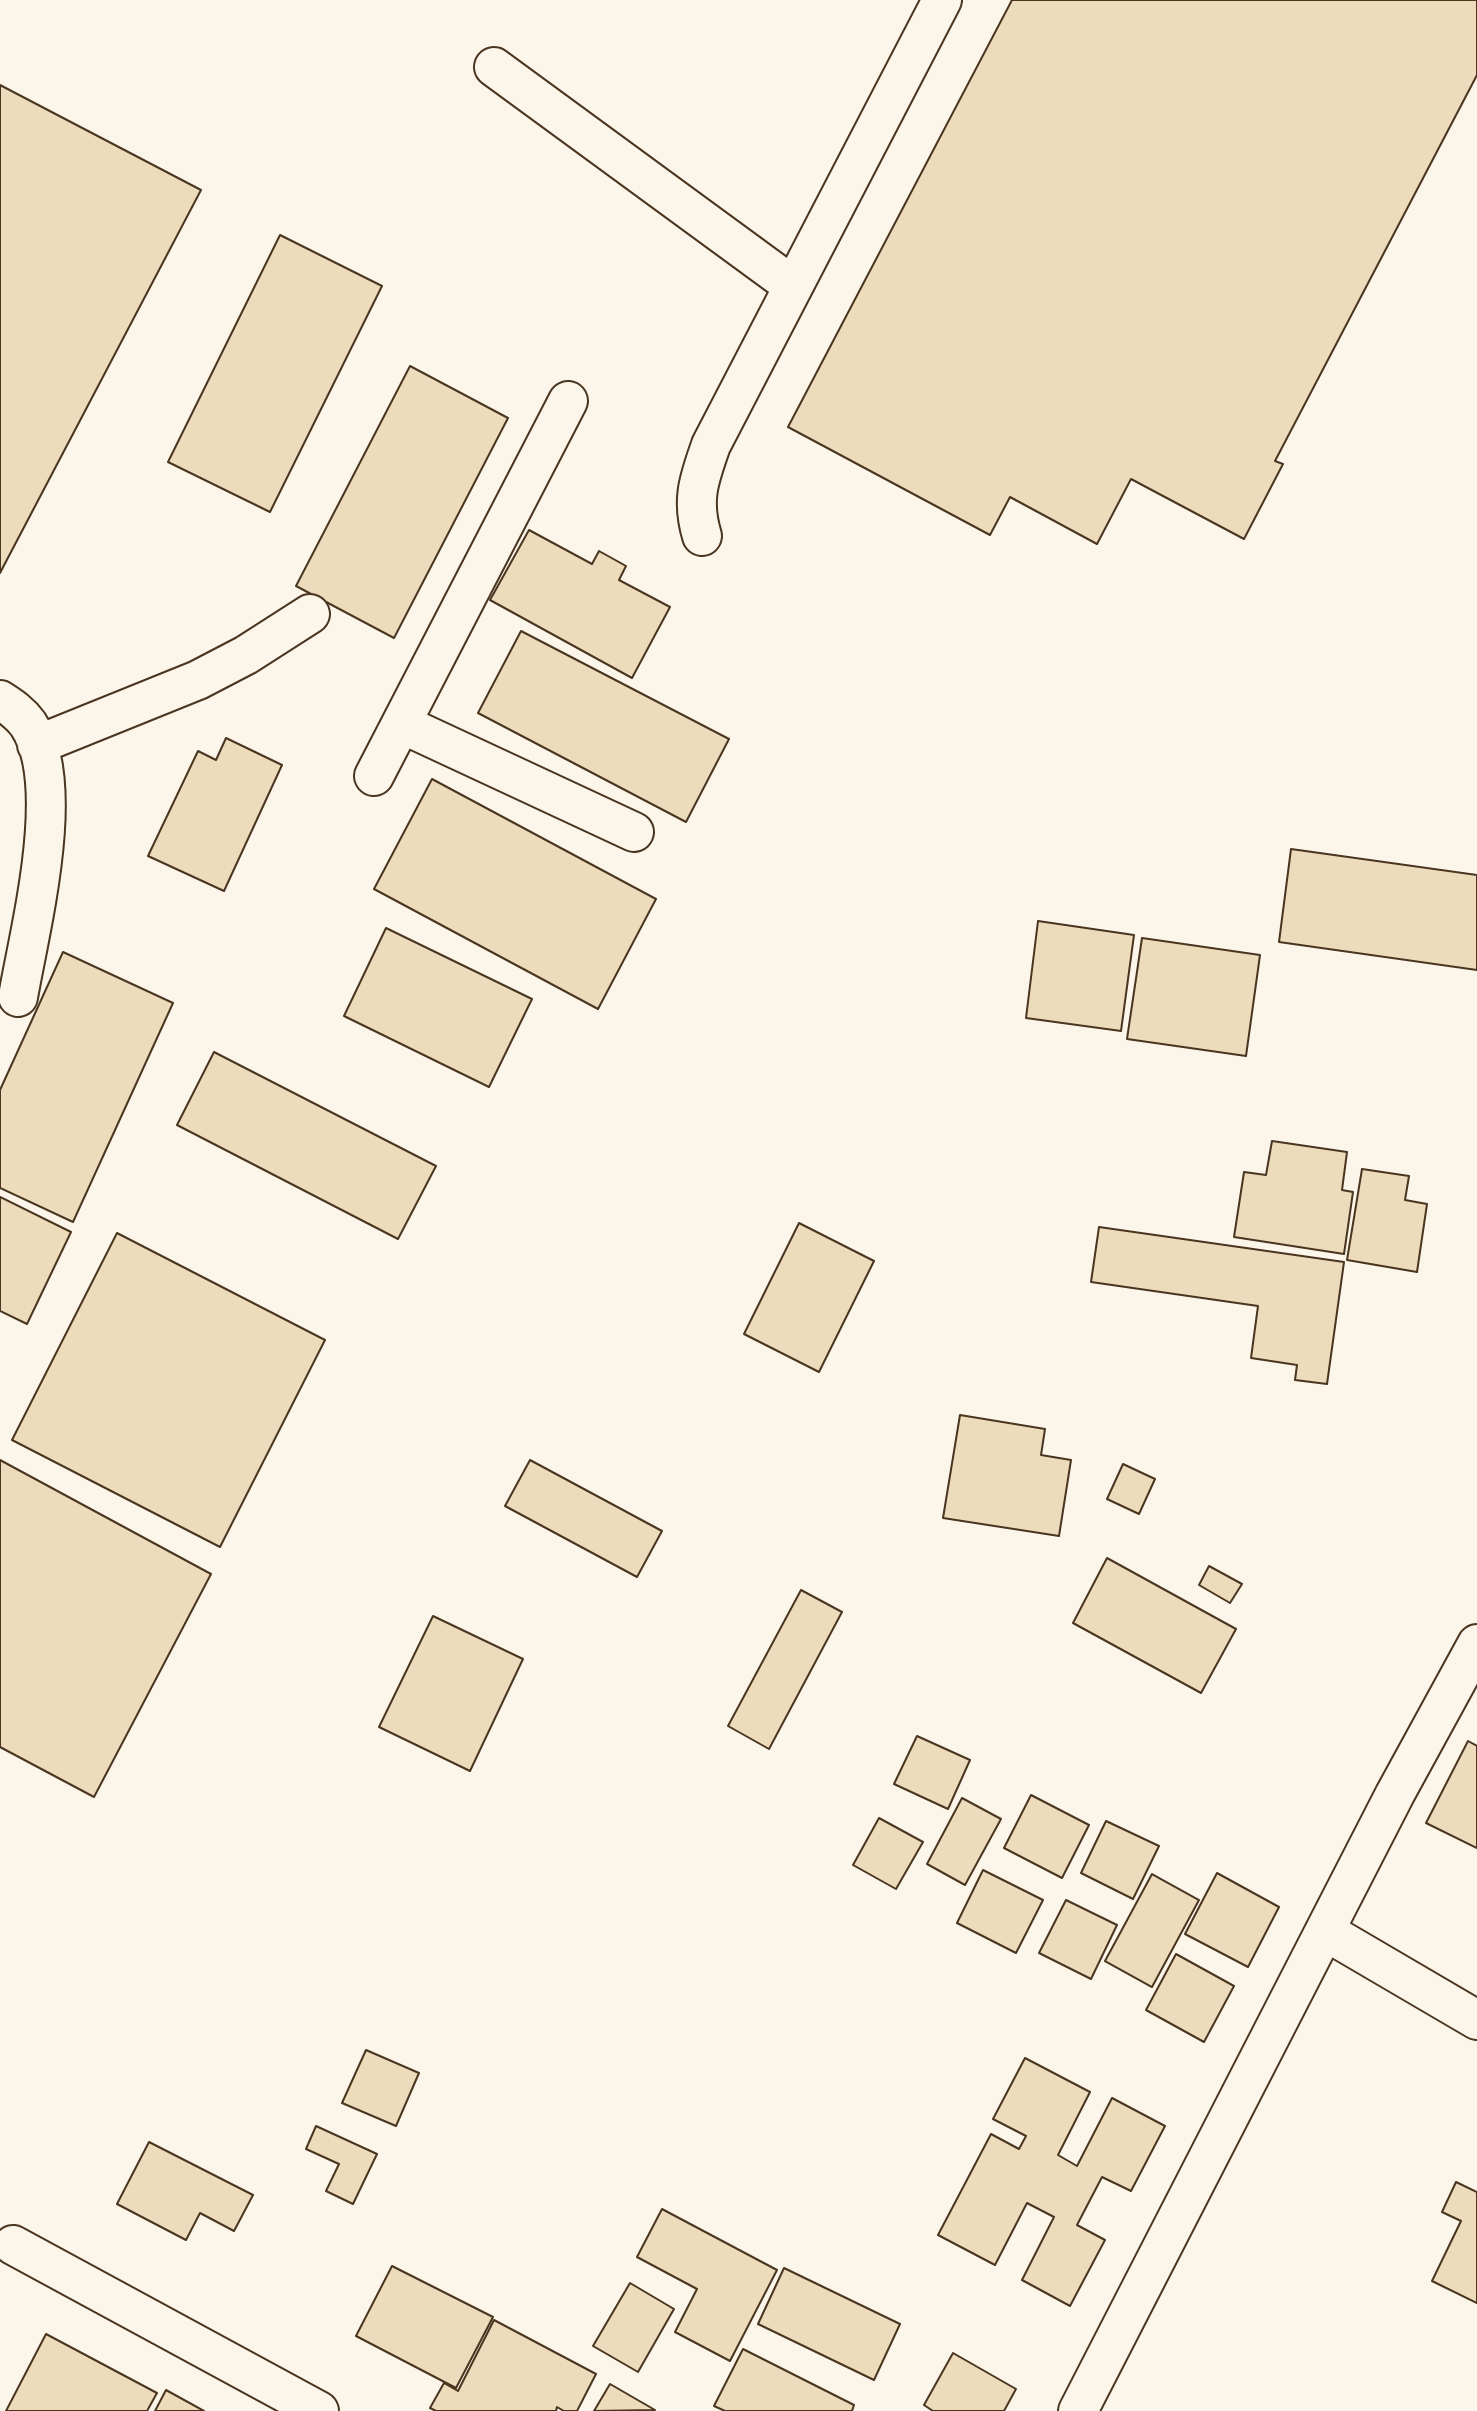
<!DOCTYPE html>
<style>
body{margin:0}
canvas{display:block;background:#fbf6e9}
</style>
<canvas width="1477" height="2411"></canvas>
<script>
const c = document.querySelector('canvas').getContext('2d');
c.lineJoin = 'round';
function fill(path, color) { c.fillStyle = color; c.fill(path, 'evenodd'); }
function trace(path, color, width, dash) { c.strokeStyle = color; c.lineWidth = width; c.lineCap = dash ? 'butt' : 'round'; c.setLineDash(dash || []); c.stroke(path); }
const building = new Path2D(`
 M1012 0H1477V75L1275 461 1283 464 1244 539 1131 479 1097 544 1010 497 990 535 788 427Z
 M0 85 201 190 0 573Z
 M280 235 382 286 270 512 168 462Z
 M410 366 508 418 394 638 296 586Z
 M529 530 592 564 599 551 626 566 619 580 670 607 632 678 490 600Z
 M521 631 729 739 686 822 478 713Z
 M226 738 282 765 224 891 148 856 198 751 216 760Z
 M432 779 656 899 598 1009 374 889Z
 M1291 849 1477 875V970L1279 942Z
 M1038 921 1134 935 1121 1031 1026 1018Z
 M386 928 532 999 489 1087 344 1016Z
 M1142 938 1260 955 1246 1056 1127 1039Z
 M63 952 173 1003 73 1222 0 1188V1090Z
 M214 1052 436 1166 398 1239 177 1125Z
 M1272 1141 1347 1152 1342 1190 1353 1192 1344 1254 1234 1237 1244 1172 1266 1175Z
 M1362 1169 1409 1176 1405 1200 1427 1204 1417 1272 1347 1260Z
 M0 1197 71 1232 27 1324 0 1311Z
 M799 1223 874 1261 819 1372 744 1334Z
 M1099 1227 1344 1262 1327 1384 1295 1380 1297 1365 1251 1358 1258 1306 1091 1282Z
 M117 1233 325 1340 220 1547 12 1440Z
 M960 1415 1045 1429 1041 1455 1071 1460 1059 1536 943 1518Z
 M0 1460 211 1574 94 1797 0 1747Z
 M530 1460 662 1531 637 1577 505 1506Z
 M1123 1464 1155 1479 1139 1514 1107 1499Z
 M1107 1558 1236 1629 1201 1693 1073 1623Z
 M1209 1566 1242 1584 1230 1603 1199 1585Z
 M801 1590 842 1612 769 1749 728 1726Z
 M433 1616 523 1659 470 1771 379 1727Z
 M917 1736 970 1760 948 1809 894 1784Z
 M1468 1741 1477 1746V1848L1426 1823Z
 M1031 1795 1089 1825 1062 1878 1004 1848Z
 M962 1798 1001 1819 965 1885 927 1864Z
 M879 1818 923 1842 896 1889 853 1865Z
 M1106 1821 1159 1846 1133 1899 1081 1873Z
 M983 1870 1043 1900 1016 1953 957 1923Z
 M1217 1873 1279 1907 1248 1967 1185 1934Z
 M1152 1874 1199 1900 1152 1987 1105 1961Z
 M1066 1900 1117 1925 1091 1979 1039 1953Z
 M1176 1954 1234 1986 1204 2042 1146 2010Z
 M366 2050 419 2073 396 2126 342 2103Z
 M1025 2058 1090 2092 1058 2155 1077 2166 1112 2098 1165 2126 1131 2191 1102 2177 1077 2225 1105 2240 1070 2306 1022 2280 1054 2217 1027 2203 995 2265 938 2235 991 2134 1019 2149 1026 2136 993 2119Z
 M316 2126 377 2154 353 2204 326 2191 339 2164 306 2149Z
 M149 2142 253 2195 234 2231 200 2213 186 2240 117 2204Z
 M1456 2182 1477 2192V2303L1432 2281 1461 2221 1442 2212Z
 M662 2209 777 2270 730 2361 675 2332 697 2289 637 2257Z
 M392 2266 493 2317 456 2388 356 2336Z
 M784 2268 900 2324 874 2380 758 2324Z
 M630 2283 674 2309 638 2372 593 2346Z
 M494 2320 596 2374 577 2411H564L557 2407 556 2411H436L430 2408 444 2383 458 2391Z
 M46 2334 157 2393 147 2411H6Z
 M743 2349 854 2405 852 2411H725L714 2406Z
 M953 2353 1016 2389 1004 2411H933L924 2405Z
 M610 2384 655 2410 594 2411Z
 M166 2390 204 2411H155Z`);
const minor = new Path2D(`
 M494 67 793 286
 M702 536C691 500 699 479 711 445L942 0
 M0 700C11 707 20 713 28 724 68 784 30 928 18 997
 M402 724 634 832
 M37 745 198 680 246 655 310 614
 M374 776 568 401
 M1325 1931 1477 2020
 M13 2245 319 2411
 M1078 2411 1395 1794 1477 1644`);
fill(building, '#ecdcbc');
trace(building, '#4a3520', 2);
trace(minor, '#4a3520', 42);
trace(minor, '#fbf6e9', 38);
</script>
